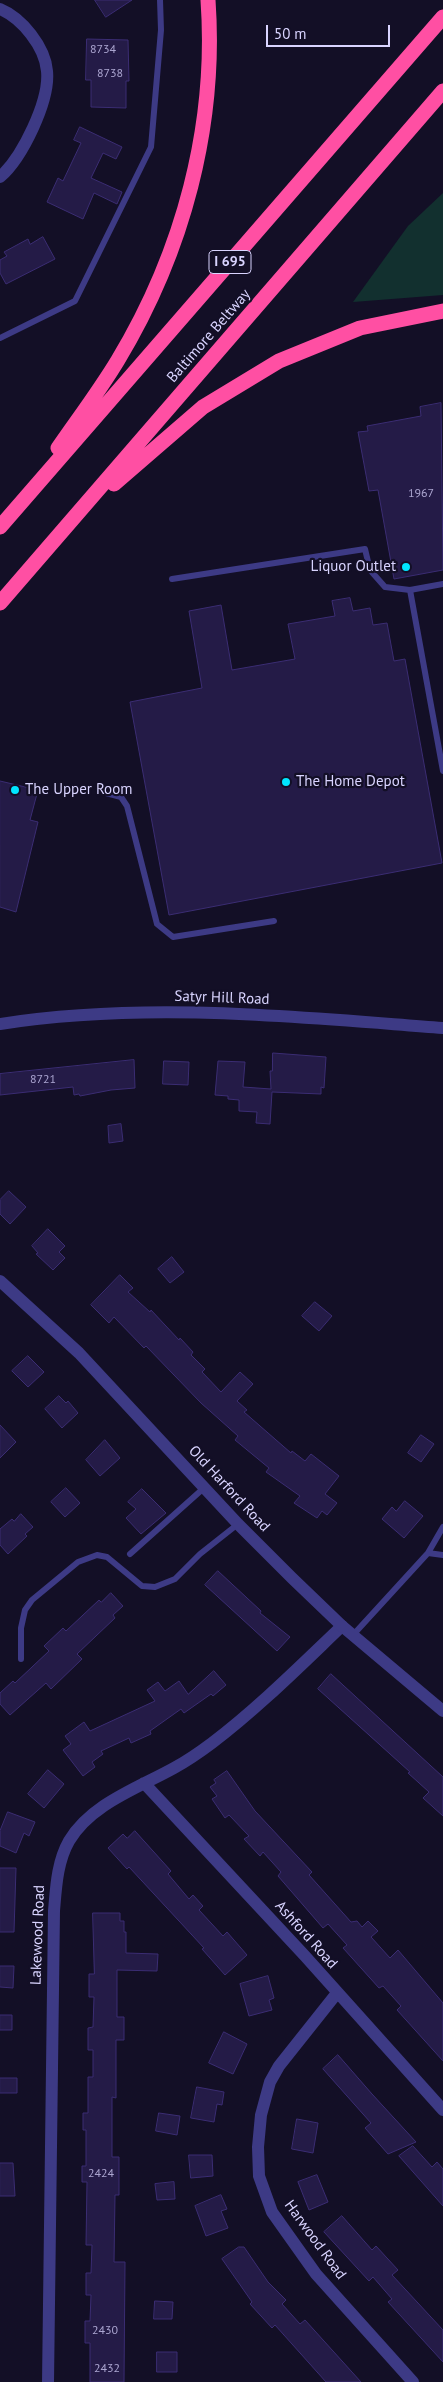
<!DOCTYPE html>
<style>
body{margin:0}
#map{position:relative;width:443px;height:2382px;overflow:hidden;background:#130f26;font-family:"PT Sans",sans-serif}
canvas{display:block}
.scale{position:absolute;left:266px;top:25px;width:124px;height:22px;box-sizing:border-box;border:2px solid #d9d4ff;border-top:0;padding-left:6px;font-size:15px;line-height:18px;white-space:nowrap;color:#d9d4ff;-webkit-text-stroke:4px #130f26;paint-order:stroke}
</style>
<div id="map">
<canvas width="443" height="2382"></canvas>
<div class="scale">50 m</div>
</div>
<script>
const c = document.querySelector('canvas').getContext('2d');
c.lineJoin = 'round';
function fill(path, color) { c.fillStyle = color; c.fill(path, 'evenodd'); }
function trace(path, color, width, dash) { c.strokeStyle = color; c.lineWidth = width; c.lineCap = dash ? 'butt' : 'round'; c.setLineDash(dash || []); c.stroke(path); }
function label(font, color, halo, rows, align = 'center') {
  c.font = font + ' "PT Sans",sans-serif'; c.lineWidth = 4.5; c.setLineDash([]); c.textBaseline = 'middle'; c.strokeStyle = halo; c.fillStyle = color; for (const [text, x, y, turn = 0] of rows) {
    c.save(); c.translate(x, y); c.rotate((+turn || 0) * Math.PI / 180); c.textAlign = isNaN(turn) ? turn : align; if (halo) c.strokeText(text, 0, 0); c.fillText(text, 0, 0); c.restore();
  }
}
const green = new Path2D(`
 M443 193V295L353 302 408 226Z`);
const building = new Path2D(`
 M95 0H132L106 17Z
 M87 39 128 40 129 81H126V108L91 107V80H86Z
 M80 127 122 147 116 159 103 153 91 178 122 192 117 204 94 193 83 219 47 202 58 178 63 181 81 143 74 140Z
 M43 237 55 259 6 284 0 273V260L7 256 4 252 28 239 30 244Z
 M441 403 443 570 394 579 378 490 369 491 358 432 368 431 367 426 421 416 420 407Z
 M350 598 353 611 370 608 373 625 387 623 394 661 405 659 442 863 169 915 130 702 202 688 189 611 221 605 232 670 295 659 288 624 335 616 332 601Z
 M0 781 38 790 30 820 38 822 16 912 0 907Z
 M273 1053 326 1057 324 1088 321 1087V1094L272 1092 270 1124 256 1123 257 1112 239 1111V1100L228 1099V1096L215 1095 218 1061 245 1062 243 1087 271 1089 270 1071H272Z
 M134 1060 135 1088 111 1090 80 1096 79 1094 74 1095 73 1087 0 1095V1074Z
 M164 1061 189 1062 188 1085 163 1084Z
 M121 1124 123 1141 109 1143 108 1126Z
 M9 1191 26 1207 10 1224 0 1214V1200Z
 M48 1229 65 1246 59 1252 65 1258 53 1270 36 1254 38 1253 32 1246Z
 M172 1257 184 1272 170 1283 158 1269Z
 M120 1275 133 1288 128 1292 150 1312 151 1310 179 1340 180 1338 193 1352 191 1355 205 1369 202 1372 221 1392 240 1372 253 1384 237 1401 247 1410 244 1412 291 1453 292 1451 305 1461 311 1454 339 1476 325 1494 337 1503 327 1515 322 1511 317 1518 294 1503 300 1496 266 1472 269 1468 235 1440 238 1436 201 1403 146 1346 144 1348 114 1317 109 1323 91 1305Z
 M315 1302 332 1316 319 1331 302 1316Z
 M28 1356 44 1372 28 1387 12 1371Z
 M59 1396 66 1403 68 1401 78 1413 62 1428 45 1409Z
 M0 1425 16 1442 0 1458Z
 M421 1435 434 1444 421 1462 408 1453Z
 M105 1440 120 1458 100 1476 86 1460Z
 M66 1488 80 1503 65 1517 51 1502Z
 M142 1489 166 1513 141 1534 126 1518 136 1509 128 1502Z
 M405 1501 423 1516 404 1538 382 1519 392 1507 396 1511Z
 M21 1514 33 1527 25 1534 27 1536 8 1554 0 1545V1529L12 1519 14 1521Z
 M218 1571 261 1611 260 1613 290 1637 277 1651 205 1585Z
 M111 1593 123 1606 113 1615 115 1618 77 1654 82 1659 51 1689 46 1683 10 1715 0 1704V1693L13 1681 15 1683 49 1651 44 1646 63 1628 66 1631 99 1600 101 1602Z
 M214 1671 226 1685 213 1696 211 1694 184 1713 181 1709 150 1731 151 1734 131 1743 129 1738 101 1751 103 1754 92 1762 95 1767 83 1776 63 1750 71 1744 65 1736 84 1722 90 1731 155 1701 147 1690 158 1682 165 1691 179 1681 188 1694Z
 M331 1674 443 1777V1816L423 1798 429 1792 408 1773 410 1772 318 1689Z
 M48 1770 64 1784 44 1808 28 1794Z
 M227 1771 255 1811 312 1872 309 1875 351 1922 357 1921 362 1927 368 1921 378 1931 371 1937 390 1958 398 1950 443 2003V2061L397 2010 401 2006 383 1986 379 1988 343 1948 347 1945 328 1924 323 1928 278 1876 281 1872 263 1852 260 1856 244 1839 249 1836 229 1815 225 1818 212 1799 217 1796 210 1787 216 1783 214 1780Z
 M8 1812 35 1822 29 1836 24 1833 16 1853 0 1846V1831Z
 M135 1831 171 1871 168 1874 189 1899 193 1895 203 1906 199 1910 223 1936 227 1932 247 1955 225 1975 202 1949 204 1948 129 1867 127 1869 108 1848 123 1834 127 1838Z
 M0 1868H16L14 1932H0Z
 M93 1913H120V1921H124V1932H126V1953L158 1954 157 1971 117 1970V2017H124V2040H116V2098L112 2097V2157H119V2195H115L114 2262H125L124 2382H90V2343H85V2321H90L91 2295H86V2273H91L92 2245H86L87 2182H82V2166H86V2130H83V2113H88V2077H93V2050H88V2028L93 2027 94 1997H89V1974H94Z
 M0 1966H14L13 1988 0 1987Z
 M268 1976 274 1998 269 2000 272 2010 249 2016 240 1984Z
 M0 2015H12V2030H0Z
 M224 2032 247 2044 233 2074 209 2063Z
 M338 2055 372 2094 416 2142 388 2154 365 2128 371 2123 323 2069Z
 M0 2078H17V2093H0Z
 M197 2087 224 2092 222 2105 217 2104 214 2122 191 2118Z
 M159 2113 180 2116 177 2135 156 2131Z
 M297 2119 318 2123 313 2153 292 2149Z
 M413 2146 432 2167 437 2162 443 2169V2206L399 2156Z
 M189 2155H212L213 2176 191 2178Z
 M0 2163H13L15 2196H0Z
 M317 2175 328 2202 309 2210 298 2182Z
 M174 2182 175 2199 157 2200 155 2184Z
 M221 2195 227 2209 221 2211 228 2228 206 2236 195 2206Z
 M342 2216 372 2250 376 2246 398 2270 392 2275 443 2330V2362L388 2302 392 2299 373 2277 369 2281 324 2232Z
 M239 2247H244L268 2282 286 2300 282 2304 300 2324 305 2320 361 2382H326L275 2325 272 2328 250 2304 252 2302 222 2259Z
 M155 2301 173 2302 172 2319H154Z
 M157 2352H177V2372H157Z`);
const service = new Path2D(`
 M0 338 75 301 151 147 161 30 160 0
 M172 579 365 549 370 570 385 587 410 590 443 584
 M410 590 443 771
 M106 793 121 797 127 806 157 924 173 937 274 921
 M428 1553 443 1555
 M130 1554 205 1487
 M353 1635 428 1553 443 1527
 M21 1659V1628L25 1610 32 1600 78 1562 97 1555 107 1557 142 1586 155 1587 175 1579 200 1554 238 1524`);
const minor = new Path2D(`
 M0 9C22 18 45 47 47 71 50 101 22 158 0 177
 M144 1783 305 1956 443 2110
 M337 1993 279 2066 270 2082 261 2115 258 2147 259 2176 272 2212 316 2274 413 2382
 M48 2382 54 1911C56 1888 57 1862 69 1841 91 1804 138 1788 174 1768 187 1761 200 1752 212 1743 258 1708 300 1666 342 1626`);
const tertiary = new Path2D(`
 M0 1024C147 1001 296 1017 443 1028
 M0 1281 79 1353 238 1524 292 1578 342 1626 443 1711`);
const motorway = new Path2D(`
 M58 448C78 419 100 390 118 360 183 252 217 126 208 0
 M114 484 203 407 279 361 360 328 443 311
 M0 527 443 17
 M0 603 443 91`);
const markers = [
 [406,567,5,"#00e5ff"],
 [286,782,5,"#00e5ff"],
 [15,790,5,"#00e5ff"]
];
const numberNames = [
 ["8734",103,50],
 ["8738",110,74],
 ["1967",421,494],
 ["8721",43,1080],
 ["2424",101,2174],
 ["2430",105,2331],
 ["2432",107,2369]
];
const shields = [
 [230,262,42]
];
const shieldNames = [
 ["I 695",230,262]
];
const streetNames = [
 ["Baltimore Beltway",209,336,-49],
 ["Satyr Hill Road",222,998,2],
 ["Old Harford Road",229,1489,47],
 ["Lakewood Road",38,1935,-88],
 ["Ashford Road",306,1935,48],
 ["Harwood Road",315,2240,54]
];
const poiNames = [
 ["Liquor Outlet",396,567,"right"],
 ["The Home Depot",296,782],
 ["The Upper Room",25,790]
];
fill(green, '#12302f');
fill(building, '#241b47');
trace(building, '#3b2d73', 1);
trace(service, '#3d3a85', 6);
trace(minor, '#3d3a85', 12);
trace(tertiary, '#3d3a85', 12);
trace(motorway, '#ff4fa3', 15);
for (const [x, y, r, color] of markers) { const dot = new Path2D(); dot.arc(x, y, r, 0, 2 * Math.PI); c.fillStyle = color; c.fill(dot); trace(dot, '#130f26', 2); }
label('12px', '#aca6d1', null, numberNames);
for (const [x, y, w] of shields) { const box = new Path2D(); box.roundRect(x - w / 2, y - 11.5, w, 23, 4); c.fillStyle = '#130f26'; c.fill(box); trace(box, '#d9d4ff', 1); }
label('bold 14px', '#d9d4ff', null, shieldNames);
label('15px', '#d9d4ff', '#130f26', streetNames);
label('15px', '#d9d4ff', '#130f26', poiNames, 'left');
</script>
